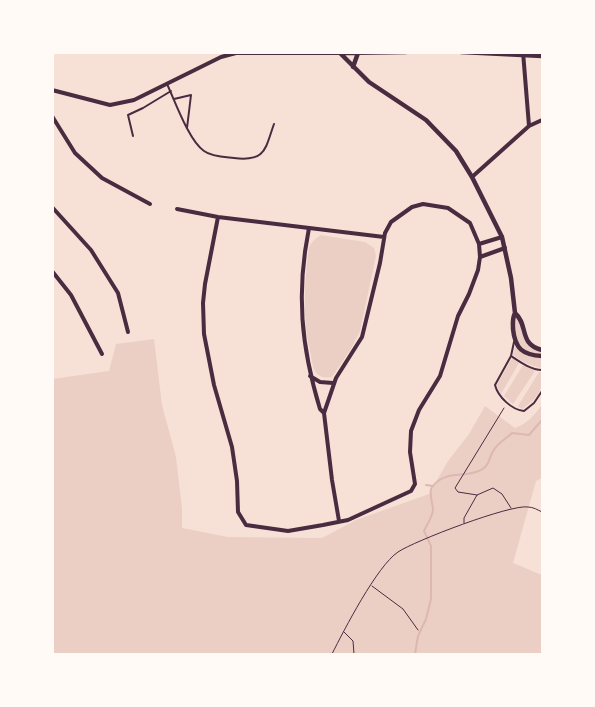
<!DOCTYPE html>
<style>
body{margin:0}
#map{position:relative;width:595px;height:707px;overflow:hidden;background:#f7e1d7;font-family:Helvetica,sans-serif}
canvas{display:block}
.frame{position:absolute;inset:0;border:54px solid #fffaf5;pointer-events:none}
</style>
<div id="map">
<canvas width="595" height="707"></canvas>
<div class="frame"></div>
</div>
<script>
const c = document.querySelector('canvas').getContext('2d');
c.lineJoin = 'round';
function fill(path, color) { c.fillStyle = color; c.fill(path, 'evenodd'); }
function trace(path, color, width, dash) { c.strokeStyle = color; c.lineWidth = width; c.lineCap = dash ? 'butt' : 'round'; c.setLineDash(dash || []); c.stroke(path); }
const green = new Path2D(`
 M321 235 365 242 374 248 376 256 360 331 351 349 332 377C326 378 322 378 317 374 313 370 312 362 311 356 302 321 304 283 309 247L313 241Z
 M515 316 519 319C523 339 523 343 542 352V354C517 352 516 341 514 318Z
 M154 339 162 405 176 457 182 508V528L228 537 322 538 356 520 429 494 448 461 469 434 485 406 515 428C528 423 535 415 542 404V478L536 481 513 563 542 575V654H53L52 379 109 371 116 344Z
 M515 347 527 356 542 358V368C531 366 522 362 513 355Z
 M512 358 519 363 501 394 497 385Z
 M523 365 535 371 513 404 504 396Z
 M539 372H542C543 391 538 398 522 409L518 406Z`);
const stream = new Path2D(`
 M426 485 433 486
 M415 654 418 636 426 619 431 599V546L424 531C427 524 432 518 433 510 433 503 428 492 432 487 444 471 461 477 476 472 493 467 487 455 497 446 501 441 507 438 512 433L529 435 542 420`);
const path = new Path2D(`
 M477 495 458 492 455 488 504 408
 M464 523V518L477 495 493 488 502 494 511 508
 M372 586 403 609 418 630
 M344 632 353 641 354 654
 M332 654C344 630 377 566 398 552 414 541 511 504 528 507 533 507 538 510 542 512`);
const service = new Path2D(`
 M167 84C175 101 189 141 204 151 212 157 225 157 234 158 266 162 265 149 274 124
 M174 99 191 95 187 128
 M133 136 128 115 143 108 171 91
 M514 342 511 356 495 385C498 397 512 410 524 411L534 403 542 391
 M511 356C520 362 531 370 542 370`);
const minor = new Path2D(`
 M523 52 529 126
 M52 90 110 105 134 100 221 57 236 53H340
 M52 116 75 153 102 178 150 204
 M472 177 529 126 542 120
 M52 207 91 250 118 293 128 332
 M177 209 218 217 384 237
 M218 217 205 284 203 303 204 334 214 385 232 447 237 481 238 512 246 525 288 531 323 525 348 520 411 491 415 484 410 452 411 431 419 410 440 376 458 316 469 294 478 270 480 257 479 244 470 223 448 208 423 204 412 207 391 222 385 233 380 263 362 337 336 378 324 413
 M309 228C296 293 301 346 320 409L324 413 332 480 339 521
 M479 244 502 237
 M480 257 505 248
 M52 271 71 295 102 354
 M310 376 320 382 333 383`);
const tertiary = new Path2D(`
 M339 52 369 82 426 120 456 151 472 177 502 237 511 278 515 313C512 319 513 323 513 329 515 349 523 355 542 356
 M461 52 542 56
 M340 53 406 52
 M353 67 358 53
 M515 313C529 325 518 344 542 350`);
fill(green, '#ebcfc5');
trace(stream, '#dcb8b0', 2);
trace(path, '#4a2c40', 1);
trace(service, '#4a2c40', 2);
trace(minor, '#4a2c40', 4);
trace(tertiary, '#4a2c40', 4.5);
</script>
